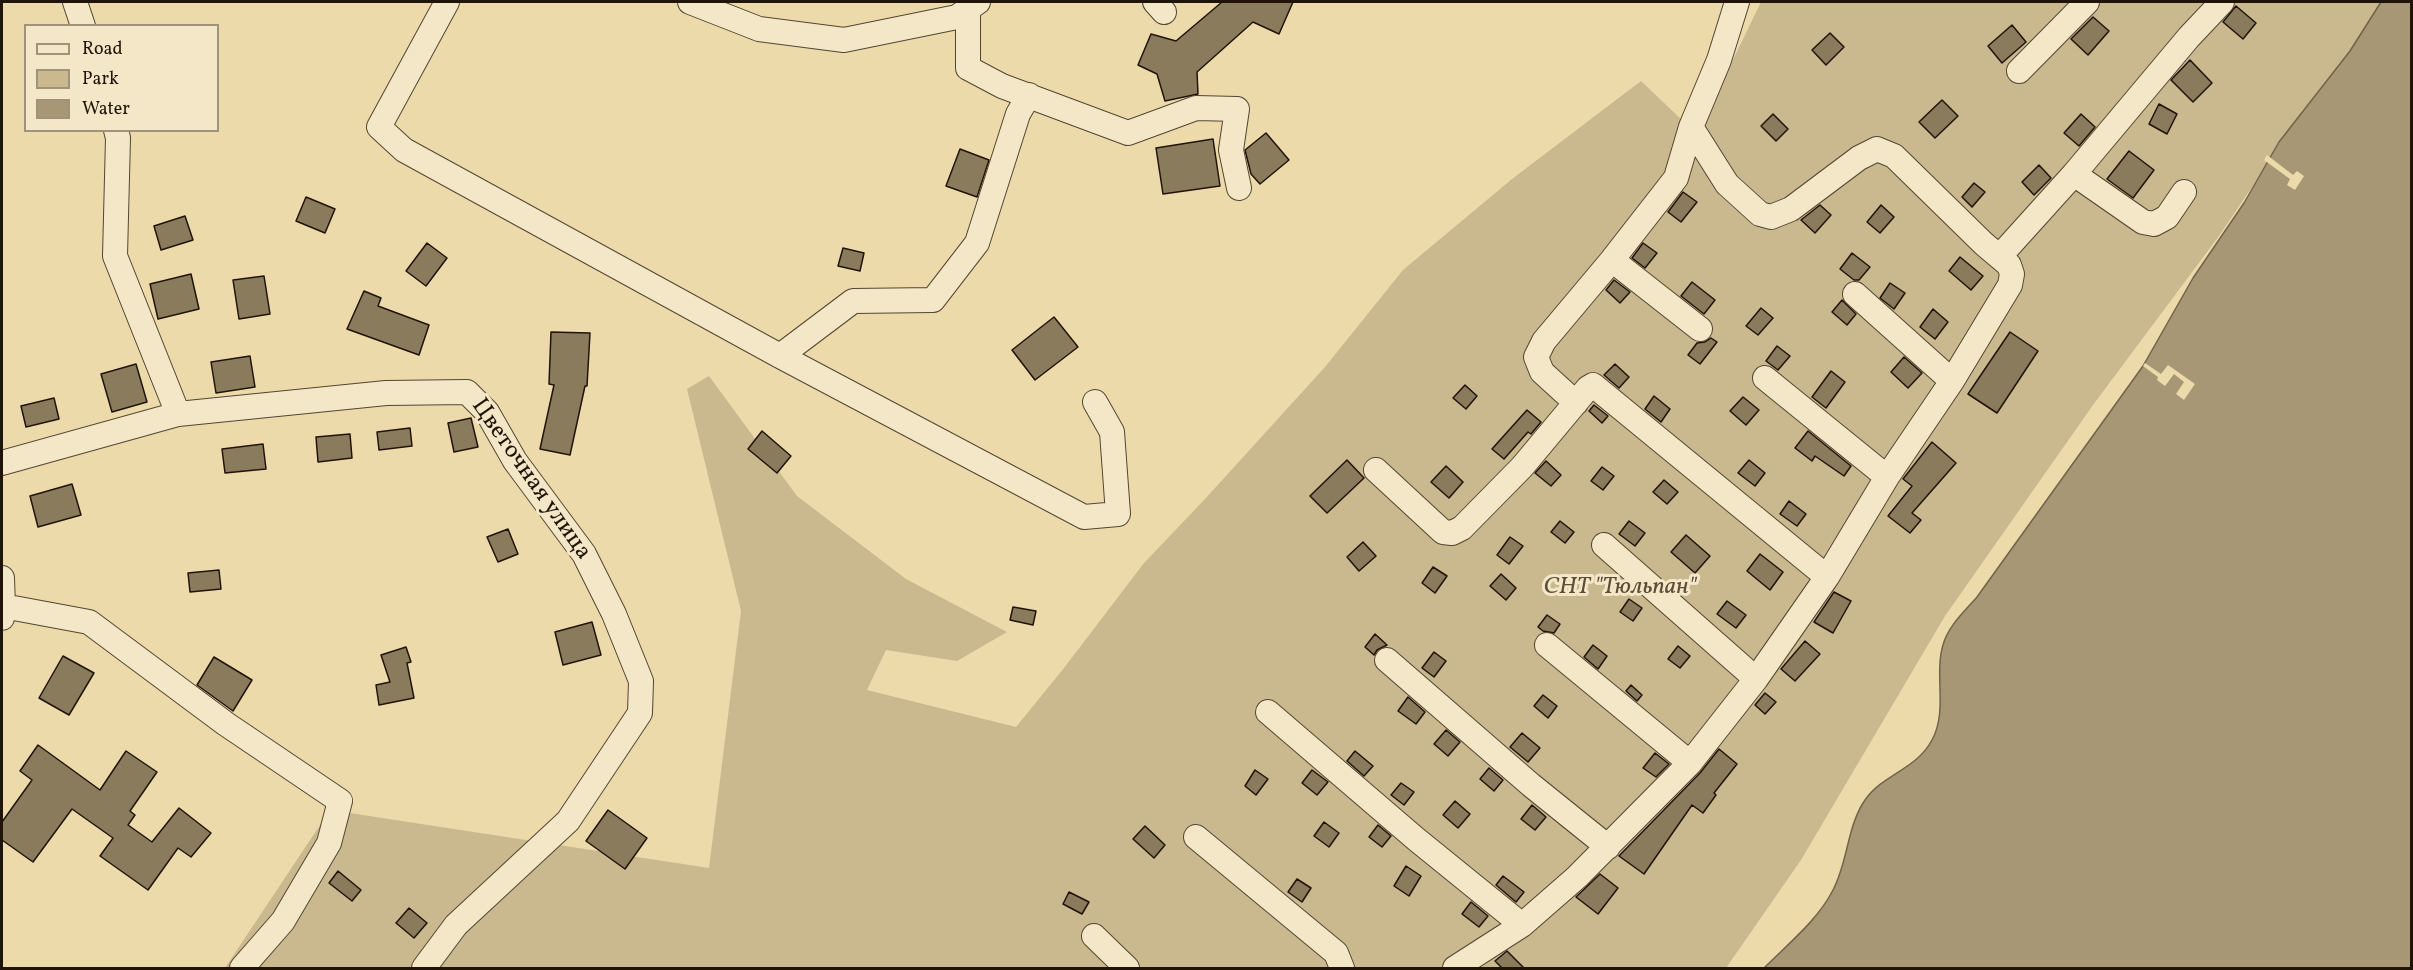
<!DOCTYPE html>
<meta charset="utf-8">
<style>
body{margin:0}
#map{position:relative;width:2413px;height:970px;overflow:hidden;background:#eddaab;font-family:Vollkorn,serif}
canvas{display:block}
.frame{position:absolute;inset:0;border:3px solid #201408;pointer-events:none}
.legend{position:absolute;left:24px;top:24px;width:195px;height:108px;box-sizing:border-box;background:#f3e7c8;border:2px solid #9f937b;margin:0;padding:8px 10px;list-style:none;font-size:18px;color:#201408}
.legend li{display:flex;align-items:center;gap:12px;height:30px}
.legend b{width:30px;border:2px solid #9f937b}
</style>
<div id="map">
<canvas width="2413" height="970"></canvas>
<div class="frame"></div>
<ul class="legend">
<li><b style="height:8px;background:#f3e7c8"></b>Road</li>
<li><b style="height:16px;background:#cab88f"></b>Park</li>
<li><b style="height:16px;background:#a79774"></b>Water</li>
</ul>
</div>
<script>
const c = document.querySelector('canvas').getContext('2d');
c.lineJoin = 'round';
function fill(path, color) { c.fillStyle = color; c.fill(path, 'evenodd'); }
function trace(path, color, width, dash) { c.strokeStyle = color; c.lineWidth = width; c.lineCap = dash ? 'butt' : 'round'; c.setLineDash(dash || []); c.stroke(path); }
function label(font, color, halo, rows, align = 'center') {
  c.font = font + ' Vollkorn,serif'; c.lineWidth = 6; c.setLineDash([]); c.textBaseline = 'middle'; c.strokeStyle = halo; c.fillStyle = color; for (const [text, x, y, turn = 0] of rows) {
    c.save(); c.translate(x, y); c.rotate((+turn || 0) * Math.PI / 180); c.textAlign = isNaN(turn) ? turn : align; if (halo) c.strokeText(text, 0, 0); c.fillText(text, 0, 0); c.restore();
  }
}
const green = new Path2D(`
 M1761 2H2381L2350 51 2279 142 2254 184 2219 236 2093 405 1945 616 1801 860 1726 968H225L330 810 709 868 741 611 687 389 709 376 797 496 906 579 1007 632 957 661 886 650 867 690 1016 727 1064 668 1144 563 1205 499 1325 367 1403 270 1512 179 1641 81 1684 122 1712 103Z`);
const water = new Path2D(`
 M2381 2H2411V968H1764C1787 945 1818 920 1833 890 1848 862 1847 826 1865 800 1883 774 1916 770 1932 740 1948 711 1934 675 1943 645 1948 626 1965 611 1977 597L2143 366 2193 278 2244 203 2279 142 2350 51Z`);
const pier = new Path2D(`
 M2267 155 2293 175 2297 171 2304 176 2295 190 2287 185 2290 179 2264 160Z
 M2145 363 2161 374 2168 365 2195 384 2184 400 2176 394 2184 382 2174 374 2165 386 2157 380 2158 377 2143 366Z`);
const building = new Path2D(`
 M1222 2H1293L1279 34 1253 22 1197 72 1198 94 1165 101 1157 74 1138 65 1151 34 1176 41Z
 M2236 6 2256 23 2243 39 2223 22Z
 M2093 17 2109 31 2088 55 2071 39Z
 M2012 25 2026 42 2002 63 1988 46Z
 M1830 33 1844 47 1826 65 1812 50Z
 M2190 60 2212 83 2193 102 2171 80Z
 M1942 100 1958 116 1935 138 1919 122Z
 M2159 104 2177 114 2167 134 2149 124Z
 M1773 114 1788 129 1776 141 1761 126Z
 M2081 114 2095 127 2079 146 2064 133Z
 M1266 133 1289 160 1260 184 1251 174 1245 150Z
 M1213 139 1220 186 1163 194 1156 148Z
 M960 149 989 160 977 197 946 186Z
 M2129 151 2154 170 2133 198 2107 179Z
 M2039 165 2051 178 2034 195 2022 182Z
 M1974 183 1985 192 1972 207 1962 197Z
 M1683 192 1697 202 1681 222 1668 212Z
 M306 197 335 209 325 233 296 221Z
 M1820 205 1831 215 1815 233 1801 220Z
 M1881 205 1894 217 1880 233 1867 222Z
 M185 216 193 240 161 250 154 226Z
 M427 243 447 258 426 286 406 271Z
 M1643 243 1657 253 1645 268 1632 258Z
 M843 248 864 253 860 271 838 266Z
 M1852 253 1870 267 1859 280H1854L1840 269Z
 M1960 257 1983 276 1971 290 1949 271Z
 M191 274 199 309 158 319 150 284Z
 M264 276 270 314 239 319 233 280Z
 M1614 280 1630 292 1620 303 1606 290Z
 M1692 282 1715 300 1704 314 1681 296Z
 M1890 283 1905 293 1894 309 1880 298Z
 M364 291 381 298 378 306 429 325 419 355 347 329Z
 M1842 300 1856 314 1847 325 1832 312Z
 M1761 308 1773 318 1758 335 1746 326Z
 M1933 309 1948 322 1935 339 1920 327Z
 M1054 317 1078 347 1035 380 1012 350Z
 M551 332 590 333 587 386H585L570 455 540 449 554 385 549 384Z
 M2010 332 2038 351 1997 413 1968 394Z
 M1711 338 1717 342 1700 364 1688 355 1697 343 1705 342Z
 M1777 346 1790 356 1778 370 1766 361Z
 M250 356 255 387 216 393 211 362Z
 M1904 357 1922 373 1908 388 1891 372Z
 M136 364 147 402 112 412 101 374Z
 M1615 364 1629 377 1619 388 1604 375Z
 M1831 371 1845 382 1826 408 1812 397Z
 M1465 385 1477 396 1466 409 1453 398Z
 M1654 396 1670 409 1661 422 1645 409Z
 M1743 397 1759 410 1746 425 1730 411Z
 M54 398 59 419 26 427 21 406Z
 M1594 405 1608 416 1602 423 1589 411Z
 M1527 410 1541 422 1531 434 1528 432 1504 459 1492 449Z
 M471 418 478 447 454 452 448 423Z
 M410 428 412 446 379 450 377 432Z
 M762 431 791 456 777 473 748 449Z
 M1808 431 1851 466 1844 476 1815 456 1812 461 1795 448Z
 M350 434 352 458 318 462 316 437Z
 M1932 442 1956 463 1912 513 1921 520 1910 533 1888 516 1912 486 1903 479Z
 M263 444 266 469 225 473 222 449Z
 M1347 460 1364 478 1327 513 1310 496Z
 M1749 460 1765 473 1755 486 1738 473Z
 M1546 461 1561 475 1551 486 1535 473Z
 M1446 466 1463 482 1449 498 1431 482Z
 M1602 467 1614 476 1603 490 1591 481Z
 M1664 480 1678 492 1667 504 1653 492Z
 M72 484 81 515 38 527 30 496Z
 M1789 501 1806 514 1797 526 1780 514Z
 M1560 521 1574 532 1565 543 1551 532Z
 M1629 521 1645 533 1635 546 1619 534Z
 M508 529 518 554 498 562 487 537Z
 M1686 535 1710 556 1695 573 1671 552Z
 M1510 537 1523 546 1509 564 1497 555Z
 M1363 542 1376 556 1359 571 1347 557Z
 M1760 554 1783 572 1770 590 1747 571Z
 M1433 567 1447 576 1435 593 1422 583Z
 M219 570 221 589 190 592 188 573Z
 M1501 574 1516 588 1506 600 1490 586Z
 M1834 592 1851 601 1833 633 1814 622Z
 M1629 599 1642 608 1633 621 1620 612Z
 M1727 601 1746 615 1736 628 1717 614Z
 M1013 607 1036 611 1033 625 1010 620Z
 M1547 615 1560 624 1554 633 1543 631 1538 627Z
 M592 622 601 655 563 665 555 632Z
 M1375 634 1387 645 1377 650 1374 655 1365 647Z
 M1805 641 1820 654 1795 681 1781 669Z
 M1593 645 1607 656 1598 669 1584 657Z
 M1678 646 1690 656 1680 668 1668 659Z
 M406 647 411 662 407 663 414 698 379 705 376 685 390 682 381 655Z
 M1434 652 1446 661 1434 677 1422 668Z
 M63 656 94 673 69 715 39 698Z
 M214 657 252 680 233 711 197 685Z
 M1631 685 1642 695 1637 701 1626 691Z
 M1765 693 1776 702 1765 714 1755 705Z
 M1543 695 1557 706 1548 718 1534 706Z
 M1408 697 1425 712 1416 724 1398 711Z
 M1446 730 1460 742 1448 756 1434 744Z
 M1522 733 1540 748 1528 762 1510 747Z
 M38 745 100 790 126 751 157 772 130 811 135 815 128 825 152 842 179 808 211 833 191 857 178 848 148 890 100 856 113 838 72 809 33 862 2 840V822L32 780 20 771Z
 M1719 749 1737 764 1714 793 1716 795 1703 813 1692 805 1644 874 1619 856 1700 773Z
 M1355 751 1373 766 1364 776 1347 761Z
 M1655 753 1669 764 1656 777 1643 768Z
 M1489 768 1503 780 1494 791 1480 779Z
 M1255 770 1268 779 1256 795 1245 786Z
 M1312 770 1328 782 1317 795 1302 783Z
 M1401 783 1414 792 1404 805 1391 795Z
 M1455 801 1470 814 1458 828 1443 815Z
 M1532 805 1546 817 1535 830 1521 819Z
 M608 810 647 838 625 869 586 841Z
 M1324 822 1339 833 1329 847 1314 836Z
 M1378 825 1391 836 1382 847 1369 837Z
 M1145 826 1165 845 1154 858 1133 839Z
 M1406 866 1421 876 1409 896 1394 886Z
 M338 871 361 890 352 901 329 883Z
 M1600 874 1618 888 1598 914 1576 897Z
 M1503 876 1524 892 1516 902 1496 885Z
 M1297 879 1311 888 1302 902 1288 892Z
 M1069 892 1089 902 1082 914 1063 904Z
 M1471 902 1488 916 1479 927 1462 914Z
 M409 908 427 923 414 938 396 923Z
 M1507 951 1525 969H1503L1495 961Z`);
const minor = new Path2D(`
 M75 2 83 26
 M447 2 379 127 404 150 780 356 1084 517 1118 514 1112 432 1095 402
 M690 2 759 29 844 40 957 17 978 2
 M1155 2 1164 12
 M968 10V68L1002 86 1128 133 1196 108 1237 109 1231 150 1239 188
 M2019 71 2087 2
 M116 130 118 138 115 256 178 414
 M2074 174 2189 37 2222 2
 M2000 256 2074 174 2143 222 2154 224 2167 217 2184 192
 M1612 260 1700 329
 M1855 294 1952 381
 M780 356 853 301 933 300 977 243 1018 114 1029 95
 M1765 378 1887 477
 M1576 403 1542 372 1536 357 1544 341 1612 260 1676 178 1691 127
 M2 463 178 414 386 393 467 392 487 412 515 461 584 554 614 614 641 681 640 713 568 821 456 925 424 968
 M1376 470 1443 532 1452 533 1462 528 1522 467 1588 388 1593 385 1827 577
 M1604 545 1756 679
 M2 578 3 606 2 618
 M2 608 3 606 89 622 226 724 340 801 329 843 283 921 242 968
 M1547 645 1690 763
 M1387 660 1531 785 1608 847
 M1268 712 1416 839 1522 925
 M1196 837 1336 953 1342 968
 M1094 936 1127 968
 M1455 968 1522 925 1577 877 1690 763 1756 679 1827 577 1887 477 1952 381 2010 285 2012 274 2009 265 1984 244 1894 156 1877 149 1859 158 1791 209 1771 217 1760 214 1727 184 1691 127 1719 60 1737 2`);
const streetNames = [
 ["Цветочная улица",530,480,55]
];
const parkNames = [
 ["СНТ \"Тюльпан\"",1620,589]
];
fill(green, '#cab88f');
fill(water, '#a79774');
trace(water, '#716349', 1.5);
fill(pier, '#eddaab');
fill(building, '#8b7b5d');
trace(building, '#201408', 1.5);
trace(minor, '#534631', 26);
trace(minor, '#f3e7c8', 24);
label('24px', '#201408', '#f3e7c8', streetNames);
label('italic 24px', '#5c4d37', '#f3e7c8', parkNames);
</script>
